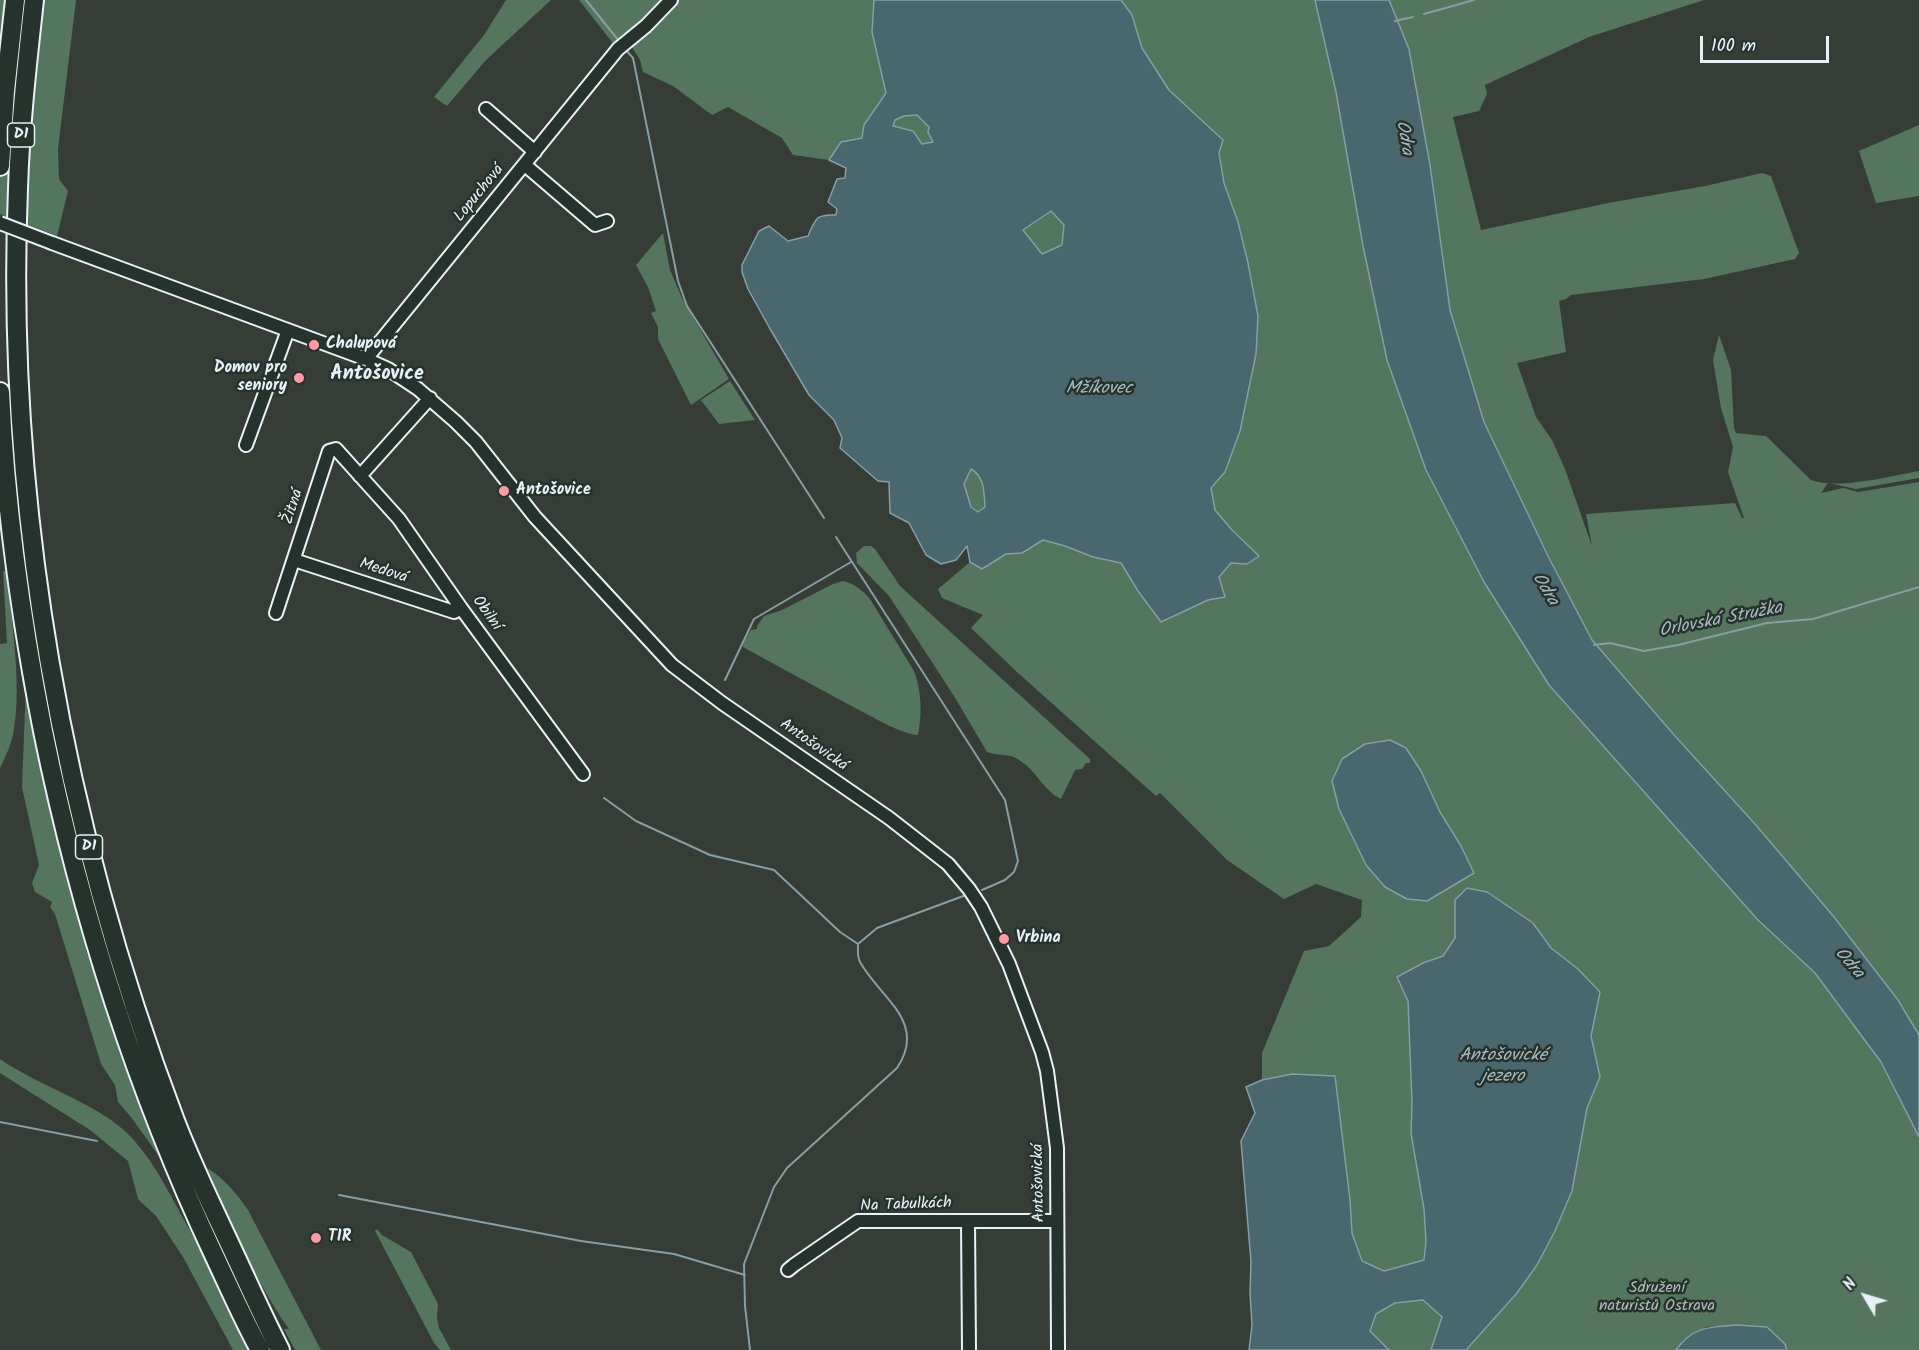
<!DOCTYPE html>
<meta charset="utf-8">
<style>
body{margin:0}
#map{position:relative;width:1919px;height:1350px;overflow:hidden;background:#353d36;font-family:Kalam,sans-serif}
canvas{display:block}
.north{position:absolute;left:1835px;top:1266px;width:60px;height:60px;-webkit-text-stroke:4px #26332d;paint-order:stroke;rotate:308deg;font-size:16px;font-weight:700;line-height:24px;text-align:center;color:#e8f1f8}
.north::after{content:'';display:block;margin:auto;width:21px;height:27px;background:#e8f1f8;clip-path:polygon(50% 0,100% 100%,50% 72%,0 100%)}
.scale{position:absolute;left:1700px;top:36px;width:129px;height:27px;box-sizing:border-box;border:3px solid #e8f1f8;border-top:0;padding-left:8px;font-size:18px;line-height:21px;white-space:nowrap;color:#e8f1f8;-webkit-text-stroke:4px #26332d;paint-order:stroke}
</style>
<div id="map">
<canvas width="1919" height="1350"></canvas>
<div class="north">N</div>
<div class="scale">100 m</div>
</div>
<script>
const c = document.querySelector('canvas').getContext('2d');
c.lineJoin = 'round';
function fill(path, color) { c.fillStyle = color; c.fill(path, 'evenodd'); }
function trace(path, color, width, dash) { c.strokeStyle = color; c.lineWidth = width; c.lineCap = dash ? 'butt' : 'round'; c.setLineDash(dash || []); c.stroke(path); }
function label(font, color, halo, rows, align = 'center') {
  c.font = font + ' Kalam,sans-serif'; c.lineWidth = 5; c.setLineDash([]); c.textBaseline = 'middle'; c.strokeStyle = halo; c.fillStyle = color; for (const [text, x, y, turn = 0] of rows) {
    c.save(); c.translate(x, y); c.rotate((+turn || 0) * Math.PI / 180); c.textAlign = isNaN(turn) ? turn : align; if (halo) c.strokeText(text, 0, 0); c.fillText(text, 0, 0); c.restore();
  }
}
const green = new Path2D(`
 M0 0H76L58 149 59 179 68 191 57 236 0 214Z
 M506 0H551L486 60 447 106 434 97 484 35Z
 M579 0H874L872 32 886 93 864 125 862 138 841 142 829 160 793 155 782 138 728 107 712 115 673 86 643 72 640 60 630 44 619 51Z
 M1121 0H1315L1336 92 1363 246 1387 360 1426 470 1549 685 1758 920 1815 973 1881 1062 1919 1137V1350H1787L1785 1344 1767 1327 1737 1325 1706 1327 1676 1350H1466L1517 1293 1537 1265 1555 1231 1572 1191 1587 1108 1600 1077 1591 1036 1600 992 1578 969 1551 948 1533 923 1487 892 1467 888 1455 900V938L1443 956 1423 963 1397 977 1408 1001 1412 1102 1411 1133 1424 1209 1426 1242 1424 1260 1384 1271 1362 1261 1352 1233 1350 1200 1335 1076 1292 1074 1262 1080V1053L1304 951 1329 946 1361 917 1362 900 1316 884 1284 899 1227 860 1160 793 1156 796 1018 673 971 628 983 615 942 598 938 589 970 562 982 569 1006 554 1022 553 1042 540 1065 546 1093 557 1121 563 1138 591 1161 622 1208 600 1225 597 1219 577 1231 563 1247 564 1259 556 1232 530 1214 510 1211 488 1225 472 1240 431 1256 354 1258 316 1238 222 1224 183 1219 153 1223 140 1169 90 1142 48 1132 15ZM1339 809 1440 812 1461 846 1366 865Z
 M1389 0H1704L1589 37 1485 85 1487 94 1479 111 1453 117 1481 230 1608 203 1705 186 1762 173 1771 176 1799 253 1795 259 1704 279 1571 295 1566 299 1559 301 1566 352 1517 363 1536 417 1552 440 1565 469 1592 546 1586 514 1735 503 1742 518H1744L1728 472 1733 447 1721 408 1713 360 1719 335 1731 370 1734 428 1736 433 1766 436 1811 480C1837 490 1891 476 1919 471V478L1856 489 1828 483 1821 493 1843 488 1858 492 1919 482V1035L1898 1000 1834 917 1755 824 1675 736 1592 640 1548 556 1484 422 1450 310 1430 165 1409 49Z
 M917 115 929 127 934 142 922 144 913 131 893 126 895 120 904 116Z
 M1919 125V196L1876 203 1859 151Z
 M1051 211 1064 225 1062 245 1042 255 1023 230Z
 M663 233 670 270 682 298 729 379 691 405 658 339V327L651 313 656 311 648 287 636 265Z
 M730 381 755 420 719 424 701 400Z
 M971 469C985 477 984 493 985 508L978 512 971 507 964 484Z
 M864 546H871L875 549 900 586 1090 759V763H1086L1082 769 1075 770 1061 799C1043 790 1036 770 1019 760 1010 753 997 756 987 752L954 696 889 596 857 563 856 553Z
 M3 571H7C11 619 22 683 14 729 12 743 6 756 0 768V644L7 643Z
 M843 581C855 584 862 590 870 599L914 671C922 692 922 714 918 735 903 735 873 717 859 710 820 689 781 668 743 647V644L751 630 757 629V626L764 616 782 610 833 584Z
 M26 683C42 771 62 859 88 945L86 951 95 970 171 1173 131 1117 118 1102 115 1085 101 1064 55 914 50 907 52 902 35 892 32 883 39 865 22 787Z
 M0 1059C39 1086 92 1101 126 1132 153 1158 170 1195 188 1227 211 1268 234 1309 257 1350H233L183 1257 156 1216 138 1199 128 1161 90 1130 0 1073Z
 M207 1168C224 1178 237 1194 248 1210L321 1350H295L284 1329H289C254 1280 231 1222 207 1168Z
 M377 1229 382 1235 411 1252 438 1304 437 1318 439 1328 451 1350H440L434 1343 375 1231Z
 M1423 1300 1442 1317 1431 1350H1389L1370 1331 1376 1314 1395 1303Z`);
const water = new Path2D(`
 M874 0H1121L1132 15 1142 48 1169 90 1223 140 1219 153 1224 183 1238 222 1248 263 1258 316 1256 354 1240 431 1225 472 1211 488 1215 510 1232 530 1259 556 1247 564 1231 563 1219 577 1225 597 1208 600 1161 622 1138 591 1121 563 1093 557 1065 546 1043 540 1022 553 1006 554 982 569 970 562 967 546 956 560 941 564 926 555 909 523 890 513 889 482 878 481 840 448 842 438 834 420 809 395 769 327 748 289 742 272V265L759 231 769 226 788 241 808 236C816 218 816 214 836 215L837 209 828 202 837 179 845 178 846 168 829 160 841 142 862 138 864 125 886 93 872 32ZM917 115 929 127 928 132 933 142 922 144 913 131 893 126 895 120 904 116ZM1051 211 1064 225 1062 245 1042 254 1023 230ZM971 469C985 477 984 493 985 507L978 512 971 507 964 484Z
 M1315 0H1389L1409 49 1430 165 1450 310 1484 422 1548 556 1592 640 1675 736 1755 824 1834 917 1898 1000 1919 1035V1137L1881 1062 1815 973 1758 920 1549 685 1484 582 1426 470 1387 360 1363 246 1336 92Z
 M1390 740 1406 748 1421 771 1440 812 1461 846 1474 873 1427 901 1407 899 1385 887 1366 865 1339 809 1332 781 1342 759 1365 744Z
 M1467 888 1487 892 1533 923 1551 948 1578 969 1600 992 1591 1036 1600 1077 1587 1108 1572 1191 1555 1231 1537 1265 1517 1293 1466 1350H1431L1442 1317 1423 1300 1395 1303 1376 1314 1370 1331 1389 1350H1249L1252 1325 1250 1293 1251 1262 1241 1141 1255 1113 1246 1087 1262 1080 1292 1074 1335 1076 1350 1200 1352 1233 1362 1261 1384 1271 1424 1260 1426 1242 1424 1209 1411 1133 1412 1102 1408 1001 1397 977 1423 963 1443 956 1455 938V900Z
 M1737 1325 1767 1327 1785 1344 1787 1350H1676C1693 1326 1710 1327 1737 1325Z`);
const stream = new Path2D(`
 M586 0 619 41
 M1424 14 1474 0
 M1395 21 1413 17
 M625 49 633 58 678 281 687 306 824 518
 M836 537 1005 800 1018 861 1014 872 1005 880 982 890
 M1594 645 1610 643 1644 651 1678 645 1767 623 1813 619 1919 587
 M725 680 754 619 851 562
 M604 798 636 821 710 855 774 870 840 932 858 944
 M0 1122 97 1141
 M339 1195 581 1241 674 1254 745 1275
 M750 1350 745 1306 744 1264 774 1187 787 1168 897 1068C928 1022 880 998 860 962 857 957 858 950 858 944L877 928 966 895`);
const minor = new Path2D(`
 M486 109 535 152
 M525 165 595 225 607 221
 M52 243 366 359 388 369 418 389 456 422 476 442 535 517 672 665 722 703 889 818 948 864 969 889 981 907 1009 964 1042 1052 1047 1071 1057 1148 1058 1350
 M366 359 618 49 646 26 671 0
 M246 445 288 330
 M360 476 430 398
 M294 560 454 612 461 608
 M276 613 329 451 336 449 399 519 461 608 583 774
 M968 1221 969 1350
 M788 1270 794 1265 858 1221H1057`);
const highway = new Path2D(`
 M34 0C27 63 20 125 18 188 5 504 63 825 175 1121 190 1160 208 1198 226 1236 244 1274 261 1313 280 1350
 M0 166 5 91 15 0
 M0 392C5 506 21 619 43 731 80 912 135 1087 214 1255 229 1287 243 1319 260 1350`);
const minorBridge = new Path2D(`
 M0 223 52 243`);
const markers = [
 [314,345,6,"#ff9aa2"],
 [299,378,6,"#ff9aa2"],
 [504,491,6,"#ff9aa2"],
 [1004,939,6,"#ff9aa2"],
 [316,1238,6,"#ff9aa2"]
];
const shields = [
 [21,135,27],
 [89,847,27]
];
const shieldNames = [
 ["D1",21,135],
 ["D1",89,847]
];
const streetNames = [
 ["Lopuchová",480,194,-51],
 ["Žitná",294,507,-72],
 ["Medová",383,572,18],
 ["Obilní",486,614,54],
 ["Antošovická",813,746,35],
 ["Antošovická",1040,1183,-91],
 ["Na Tabulkách",906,1206,-2]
];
const poiNames = [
 ["Chalupová",326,345],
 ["Domov pro",287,369,"right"],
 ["seniory",287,387,"right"],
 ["Antošovice",516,491],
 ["Vrbina",1016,939],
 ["TIR",328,1238]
];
const parkNames = [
 ["Sdružení",1657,1289],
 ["naturistů Ostrava",1657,1307]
];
const waterNames = [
 ["Odra",1403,138,80],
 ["Mžíkovec",1099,390],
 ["Odra",1544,590,59],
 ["Orlovská Stružka",1721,621,-11],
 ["Odra",1848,964,49],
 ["Antošovické",1503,1057],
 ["jezero",1503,1078]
];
const quarterNames = [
 ["Antošovice",377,376]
];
fill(green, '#54755e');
fill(water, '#48676e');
trace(water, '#889ea5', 1.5);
trace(stream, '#889ea5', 2);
trace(minor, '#e8f1f8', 16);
trace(highway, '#e8f1f8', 22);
trace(minor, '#26332d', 12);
trace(highway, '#26332d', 18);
trace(minorBridge, '#e8f1f8', 16, []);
trace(minorBridge, '#26332d', 12);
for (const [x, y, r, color] of markers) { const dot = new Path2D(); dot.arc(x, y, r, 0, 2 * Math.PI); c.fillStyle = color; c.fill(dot); trace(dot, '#26332d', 2); }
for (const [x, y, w] of shields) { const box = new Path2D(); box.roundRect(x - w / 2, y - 12, w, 24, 4.5); c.fillStyle = '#26332d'; c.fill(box); trace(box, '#e8f1f8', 1.5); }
label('bold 15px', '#e8f1f8', null, shieldNames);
label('16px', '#e8f1f8', '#26332d', streetNames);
label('bold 16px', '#e8f1f8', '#26332d', poiNames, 'left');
label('16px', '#adbfba', '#26332d', parkNames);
label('italic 18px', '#a8bac1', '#26332d', waterNames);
label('bold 20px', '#e8f1f8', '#26332d', quarterNames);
</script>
